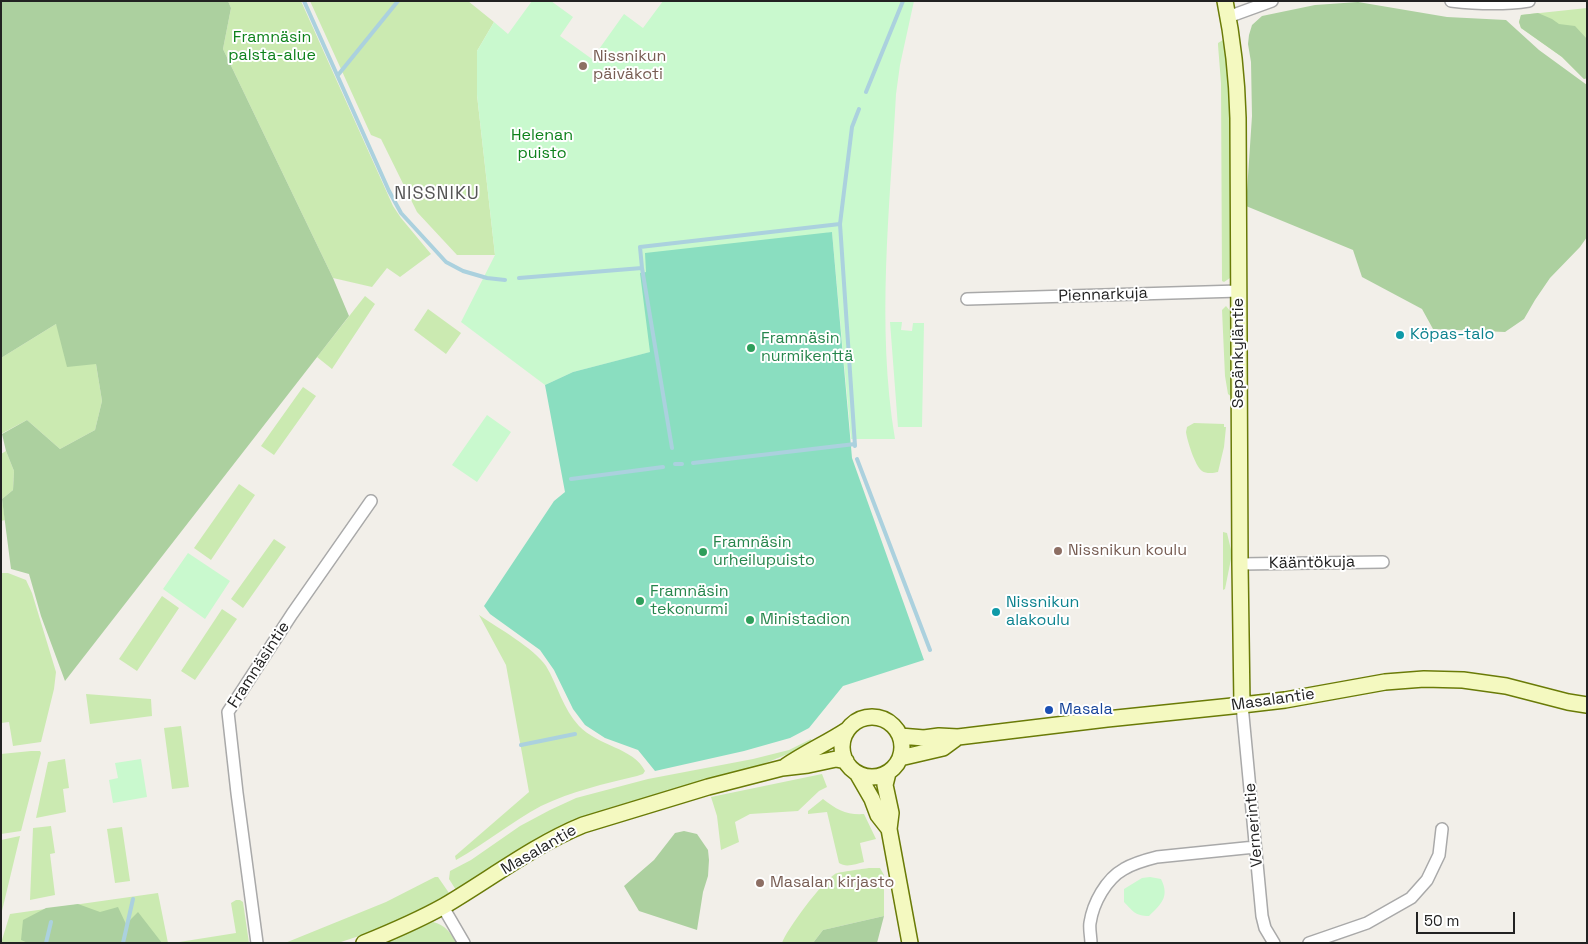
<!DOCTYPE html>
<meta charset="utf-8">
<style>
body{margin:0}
#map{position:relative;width:1588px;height:944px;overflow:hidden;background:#f2efe9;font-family:"Space Grotesk",sans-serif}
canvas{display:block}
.frame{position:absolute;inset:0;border:2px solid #222;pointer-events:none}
.scale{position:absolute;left:1416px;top:912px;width:99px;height:22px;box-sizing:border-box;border:2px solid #222;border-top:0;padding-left:6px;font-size:15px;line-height:18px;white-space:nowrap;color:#222;-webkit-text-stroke:4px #fff;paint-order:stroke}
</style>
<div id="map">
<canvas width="1588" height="944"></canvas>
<div class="frame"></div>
<div class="scale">50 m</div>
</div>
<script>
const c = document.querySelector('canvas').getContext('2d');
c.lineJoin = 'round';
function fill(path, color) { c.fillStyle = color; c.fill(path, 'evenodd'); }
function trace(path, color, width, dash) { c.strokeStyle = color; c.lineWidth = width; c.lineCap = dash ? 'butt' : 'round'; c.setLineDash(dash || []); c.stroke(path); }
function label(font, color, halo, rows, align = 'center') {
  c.font = font + ' "Space Grotesk",sans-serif'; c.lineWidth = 4; c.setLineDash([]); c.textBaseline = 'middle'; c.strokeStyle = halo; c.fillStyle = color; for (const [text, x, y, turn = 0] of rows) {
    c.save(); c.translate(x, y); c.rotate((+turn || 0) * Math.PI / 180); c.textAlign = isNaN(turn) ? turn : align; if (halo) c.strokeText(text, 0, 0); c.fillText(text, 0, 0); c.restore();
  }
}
const grass = new Path2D(`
 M228 1H301L393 206 401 218 431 254 400 277 387 268 372 287 333 278 223 49 231 8Z
 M310 1H468L494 22 477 51V95L495 255H457L417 212 381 139 371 135Z
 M1587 8V78L1584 79 1562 57 1521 28 1519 22 1521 15Z
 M1223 40 1226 42 1230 85 1232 272 1230 278 1224 282 1222 281 1221 83 1218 45V43Z
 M365 296 375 304 332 369 317 357Z
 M1226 306 1230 311 1232 316 1233 398 1228 394 1225 376 1222 310Z
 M428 309 461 333 446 354 414 330Z
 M56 324 96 364 102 401 95 430 60 449 27 420 1 434V358Z
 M303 387 316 396 274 455 261 446Z
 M1194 423 1224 424V427H1226L1224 447 1218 472C1214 473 1206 474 1202 471 1195 466 1187 440 1186 432L1187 427Z
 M6 451 14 471 13 490 2 499 5 520 1 521V454Z
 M239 484 255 495 211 560 194 548Z
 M1223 532 1227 533 1232 554 1225 589 1223 590Z
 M274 539 286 547 243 608 231 599Z
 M1 573H8L26 580 32 593 56 672 54 689 41 742 13 746 9 722 1 723Z
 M162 596 179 608 137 671 119 659Z
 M222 609 237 619 195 680 181 671Z
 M479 615C498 628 534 648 546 666 558 686 563 709 579 726 598 746 634 748 645 771L643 774 637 776C603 784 573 791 541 806 511 822 485 844 456 860L455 856 529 792 506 665Z
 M86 694 151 699 152 716 90 724Z
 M181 726 189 787 172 789 164 728Z
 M811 739 813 744 753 768 616 806 575 820 553 830 520 849 456 890 449 879 450 871 471 860 520 826 550 810 576 798 648 779 753 759 789 750Z
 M31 751H40L41 753 21 831 1 834V754Z
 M65 759 69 788 63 789 66 812 36 818 48 762Z
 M822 774 827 787 819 791 798 811 750 814 735 822 739 842 721 850 717 816 711 797Z
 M823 799C837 810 846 815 864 814L876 839 860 843 864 862C856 864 846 868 839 863L827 812 808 814V811Z
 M51 826 55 853 50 854 55 895 30 900 33 828Z
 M122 827 130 881 115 883 107 829Z
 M20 836 1 915V840Z
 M869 868H880L884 875V916L823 930 813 943H782C787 929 822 882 835 874 838 872 863 869 869 868Z
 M435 877H438L449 893 442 898 399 920 365 934 338 943H285L386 902Z
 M158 893 168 943H1L10 914Z
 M236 900H240L243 902 249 943H173L236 933 231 903Z
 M433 922C445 925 450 932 457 943H386Z`);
const forest = new Path2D(`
 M1 1H228L231 8 223 49 333 278 349 316 65 681 41 616 29 574 11 569 2 499 13 490 14 471 6 451 2 434 27 420 60 449 95 430 102 401 96 364 67 367 56 324 1 358Z
 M1358 2 1447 17 1506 20 1539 50 1587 85V237L1580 247 1550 278 1535 300 1524 319 1505 332 1433 329 1422 309 1362 277 1353 250 1246 206 1252 116 1251 62 1248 44 1249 35 1252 25 1262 16 1315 5Z
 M1538 13 1552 19 1559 24 1575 26 1587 39V78L1584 79 1562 57 1521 28 1519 22 1521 15Z
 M684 831 697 834 708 850 709 860 708 876 703 892 697 930 639 911 624 886 654 860 675 833Z
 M78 904 100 912 118 907 126 924 138 912 162 943H28L21 940 23 920 46 908Z
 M884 916 877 943H813L823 930Z`);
const park = new Path2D(`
 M532 1H551L573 17 560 36 592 59 624 14 643 28 663 1H914L900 65 896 94C890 208 876 325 895 439H851L832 232 641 273 651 352 573 372 545 385 461 322 495 255 477 95V51L494 22 508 34Z
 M890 322H902L901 330 912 331 913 323H924L922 427H898Z
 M487 415 511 432 477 482 452 465Z
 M188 553 230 581 205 619 163 589Z
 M141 759 147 797 113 803 109 780 118 778 115 763Z
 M1150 877 1161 879C1170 897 1161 904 1149 916 1135 916 1133 911 1124 902V889L1142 878Z`);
const pitch = new Path2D(`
 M832 232 852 458 924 660 843 686 809 728 790 738 744 751 655 771 638 750 605 738 585 725 573 709 554 670 540 650 490 614 484 606 554 501 565 492 545 385 573 372 650 352 640 273 646 272 645 253Z`);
const stream = new Path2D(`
 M304 1 389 191 401 213 446 262 463 271 487 278 505 280
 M338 75 398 1
 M866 92 903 1
 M840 224 852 127 859 109
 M642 268 672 448
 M519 278 642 268 640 247 840 224 855 446
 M857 459 930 650
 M693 463 855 444
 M675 464H682
 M571 479 663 467
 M521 745 575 734
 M46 943 51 922
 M123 943 133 899`);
const street = new Path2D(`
 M1451 1C1477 4 1503 5 1529 1
 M1228 17 1272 1
 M967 299 1239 291
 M1240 564 1383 562
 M1242 705 1262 916 1265 928 1274 943
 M443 907 464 943
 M257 943 237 793 228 712 292 614 371 501
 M1091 943C1091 937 1089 929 1090 923 1093 903 1106 879 1124 869 1134 863 1145 860 1157 857L1255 847
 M1309 943 1367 923 1411 898 1427 880 1439 855 1442 829`);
const secondary = new Path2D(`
 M1225 1C1233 40 1237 78 1238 118L1240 564 1242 705
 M842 747a30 30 0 1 1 60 0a30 30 0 1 1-60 0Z
 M900 736 924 738 939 736 958 737 1107 719 1242 705 1285 700 1385 682 1424 679 1463 680 1506 686 1568 702 1587 705
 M900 758 943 748 958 737
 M786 766C805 753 827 743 847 730
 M857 773 872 799 878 815 889 829
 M888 773 885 785 891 813 889 829 910 943
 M364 943C391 932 419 920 444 906 490 879 534 845 583 825L708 787 782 768 808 765 836 759 846 761`);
const markers = [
 [583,66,5,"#8d6e63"],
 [1400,335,5,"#0f9aa8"],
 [751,348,5,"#2e9e5b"],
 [1058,551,5,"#8d6e63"],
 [703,552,5,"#2e9e5b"],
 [640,601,5,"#2e9e5b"],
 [996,612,5,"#0f9aa8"],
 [750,620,5,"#2e9e5b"],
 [1049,710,5,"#1a4fb4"],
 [760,883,5,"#8d6e63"]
];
const parkNames = [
 ["Framnäsin",272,38],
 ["palsta-alue",272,56],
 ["Helenan",542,136],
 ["puisto",542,154]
];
const educationNames = [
 ["Nissnikun",593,57],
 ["päiväkoti",593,75],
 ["Nissnikun koulu",1068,551],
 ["Masalan kirjasto",770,883]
];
const streetNames = [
 ["Piennarkuja",1103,295,-2],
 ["Sepänkyläntie",1239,353,-90],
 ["Kääntökuja",1312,563,-1],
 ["Framnäsintie",259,665,-57],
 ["Masalantie",1273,700,-8],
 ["Vernerintie",1254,825,-95],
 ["Masalantie",539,850,-30]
];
const cultureNames = [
 ["Köpas-talo",1410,335],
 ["Nissnikun",1006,603],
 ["alakoulu",1006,621]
];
const leisureNames = [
 ["Framnäsin",761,339],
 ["nurmikenttä",761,357],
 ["Framnäsin",713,543],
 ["urheilupuisto",713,561],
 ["Framnäsin",650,592],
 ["tekonurmi",650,610],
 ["Ministadion",760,620]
];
const transitNames = [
 ["Masala",1059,710]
];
const neighbourhoodNames = [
 ["NISSNIKU",437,194]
];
fill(grass, '#cbeab1');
fill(forest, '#acd09f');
fill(park, '#c9f9ce');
fill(pitch, '#8adec0');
trace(stream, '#abd1de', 4);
trace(street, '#a9a9a9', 14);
trace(secondary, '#6a7b07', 18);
trace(street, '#fff', 11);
trace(secondary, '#f4f9c0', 15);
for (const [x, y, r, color] of markers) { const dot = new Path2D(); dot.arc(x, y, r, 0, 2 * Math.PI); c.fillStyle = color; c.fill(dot); trace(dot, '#fff', 2); }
label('16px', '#0e821c', '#fff', parkNames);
label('16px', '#785e54', '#fff', educationNames, 'left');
label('16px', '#222', '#fff', streetNames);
label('16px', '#0d838f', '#fff', cultureNames, 'left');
label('16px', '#27864d', '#fff', leisureNames, 'left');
label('16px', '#164399', '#fff', transitNames, 'left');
c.letterSpacing = '1px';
label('18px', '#555', '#fff', neighbourhoodNames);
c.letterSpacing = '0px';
</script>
